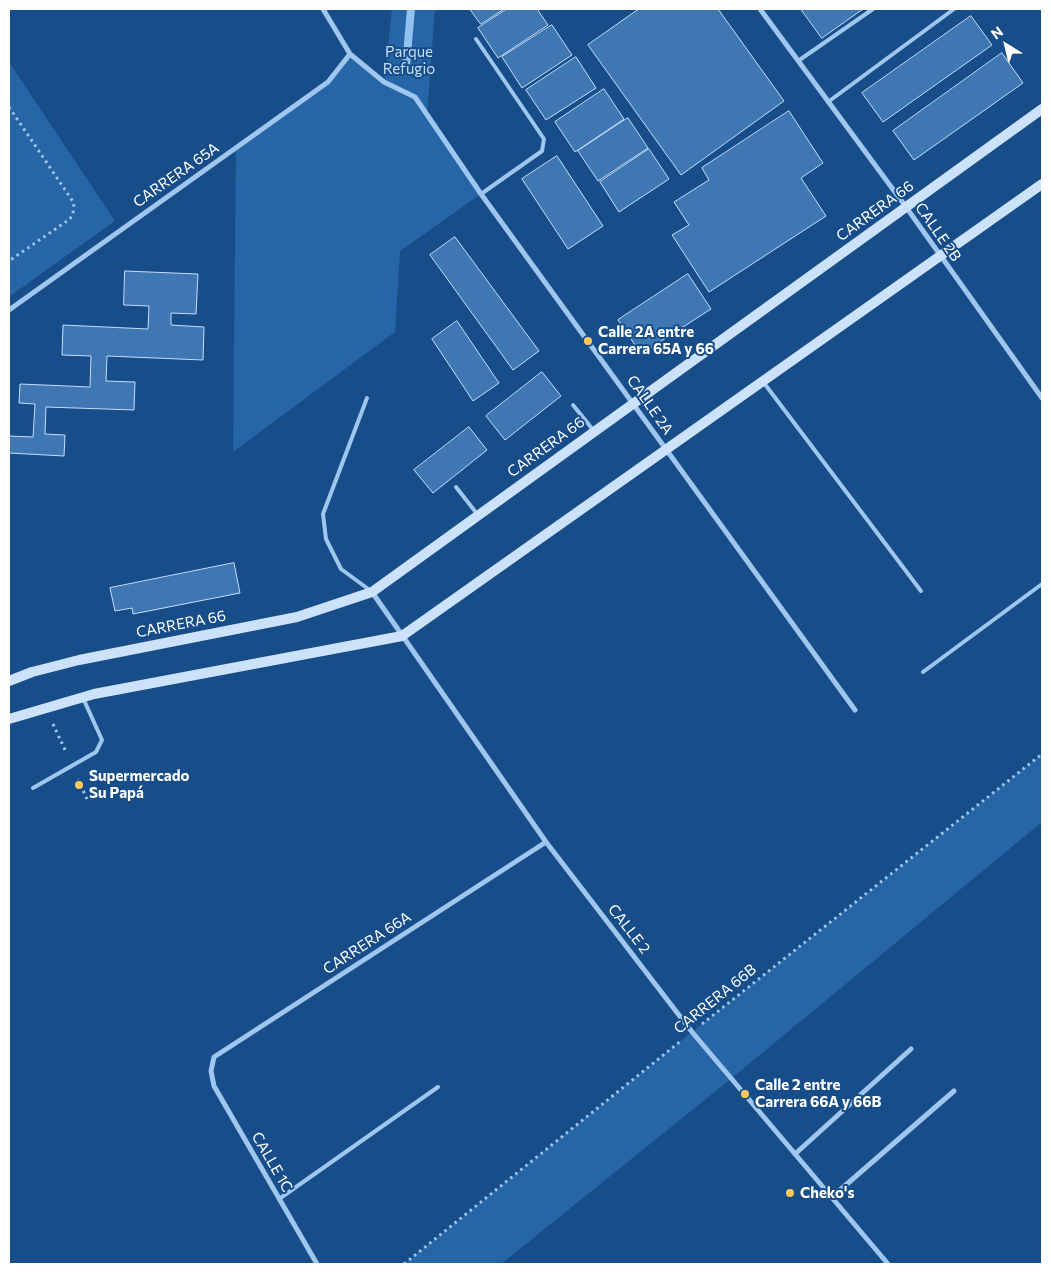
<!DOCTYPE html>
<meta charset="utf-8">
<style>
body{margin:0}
#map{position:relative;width:1051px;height:1273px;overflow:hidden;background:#174d89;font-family:Commissioner,sans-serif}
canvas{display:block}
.frame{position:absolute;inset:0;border:10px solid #fff;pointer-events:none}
.north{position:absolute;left:981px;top:20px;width:50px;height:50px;-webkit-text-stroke:4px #174d89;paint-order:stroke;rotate:324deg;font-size:14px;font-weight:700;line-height:20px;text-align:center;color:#fff}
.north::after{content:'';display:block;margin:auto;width:18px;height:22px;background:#fff;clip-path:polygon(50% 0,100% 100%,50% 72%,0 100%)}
</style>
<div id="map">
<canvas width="1051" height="1273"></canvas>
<div class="frame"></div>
<div class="north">N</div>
</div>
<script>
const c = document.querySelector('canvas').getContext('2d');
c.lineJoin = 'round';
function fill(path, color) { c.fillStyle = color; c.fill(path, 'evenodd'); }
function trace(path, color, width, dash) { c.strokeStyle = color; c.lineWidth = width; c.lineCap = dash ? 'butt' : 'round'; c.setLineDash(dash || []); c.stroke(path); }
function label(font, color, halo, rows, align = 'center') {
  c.font = font + ' Commissioner,sans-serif'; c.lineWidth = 4; c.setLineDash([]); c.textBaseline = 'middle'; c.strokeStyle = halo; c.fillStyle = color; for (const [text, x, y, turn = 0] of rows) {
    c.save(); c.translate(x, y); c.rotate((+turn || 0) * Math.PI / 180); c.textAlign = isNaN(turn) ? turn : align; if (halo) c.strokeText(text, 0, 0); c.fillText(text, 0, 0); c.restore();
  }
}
const green = new Path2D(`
 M392 9H435L427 115 481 194 400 251 395 332 233 452 236 148 328 82 350 54 384 82Z
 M9 62 115 221 9 297Z
 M1042 754V822L732 1078 501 1264H404L692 1032Z`);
const stream = new Path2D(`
 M406 66 411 9`);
const building = new Path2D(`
 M470 9H504L481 24Z
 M507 9H537L548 25 498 58 478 28Z
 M639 9H718L784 101 681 175 588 45Z
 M801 9H863L822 38Z
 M971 16 992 45 883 122 862 93Z
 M552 25 572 55 522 88 502 57Z
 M1002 53 1023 83 914 160 893 131Z
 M576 57 596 88 546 120 526 90Z
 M604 89 624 119 575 152 555 122Z
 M789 111 823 163 801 178 826 216 709 292 672 235 689 225 674 202 709 180 702 168Z
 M628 118 648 148 598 181 578 151Z
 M649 149 669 179 619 212 600 182Z
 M557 156 603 226 568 249 522 179Z
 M455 237 539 351 513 370 430 255Z
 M125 271 198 274 196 314 171 313V325L204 327 203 360 107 356 106 381 135 382 134 410 46 407 45 434 65 435 64 456 9 453V436L33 437 35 404 19 403 20 384 90 387 91 356 62 355 63 325 148 329 149 306 124 305Z
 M688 274 711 309 641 354 618 320Z
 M457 321 499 383 473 401 432 339Z
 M542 372 561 396 505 440 486 416Z
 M469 427 487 450 433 493 414 470Z
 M234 563 240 593 133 614 132 608 115 611 110 588Z`);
const path = new Path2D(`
 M9 107 74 203 73 213 70 219 9 261
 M53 724 66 752
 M78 779 87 799
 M702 1024 1042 754
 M404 1264 682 1040`);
const lane = new Path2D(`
 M476 39 544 139 542 151 481 194
 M798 61 873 9
 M828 102 954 9
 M764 383 921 591
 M367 398 323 514 326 539 341 569 371 591
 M573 405 594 431
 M456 487 478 515
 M923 672 1042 584
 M33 788 96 752 102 740 83 698
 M279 1199 438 1087`);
const street = new Path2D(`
 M323 9 350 54 384 82 415 97 481 194 855 710
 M760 9 906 207 1042 398
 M9 310 328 82 350 54
 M372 592 546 842 692 1032 888 1264
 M795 1154 911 1049
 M832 1197 954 1091
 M317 1264 214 1086 211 1071 214 1057 546 842`);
const secondary = new Path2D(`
 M9 681 32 672 79 660 297 617 372 592 1042 109
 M9 719 94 694 402 636 1042 184`);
const markers = [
 [588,341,5,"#ffc95c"],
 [79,785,5,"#ffc95c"],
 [745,1094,5,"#ffc95c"],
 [790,1193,5,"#ffc95c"]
];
const parkNames = [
 ["Parque",409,52],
 ["Refugio",409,69]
];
const streetNames = [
 ["CARRERA 65A",176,175,-35],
 ["CARRERA 66",875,211,-36],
 ["CALLE 2B",938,232,55],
 ["CALLE 2A",650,405,55],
 ["CARRERA 66",546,447,-36],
 ["CARRERA 66",181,624,-11],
 ["CALLE 2",629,929,52],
 ["CARRERA 66A",367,943,-33],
 ["CARRERA 66B",715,999,-39],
 ["CALLE 1C",272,1162,60]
];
const poiNames = [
 ["Calle 2A entre",598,332],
 ["Carrera 65A y 66",598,349],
 ["Supermercado",89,776],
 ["Su Papá",89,793],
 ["Calle 2 entre",755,1085],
 ["Carrera 66A y 66B",755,1102],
 ["Cheko's",800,1193]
];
fill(green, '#2665a6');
trace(stream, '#91c1f1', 8);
fill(building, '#3f77b2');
trace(building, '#c5dffa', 1);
trace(path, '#9fc6ee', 3, [2.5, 4]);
trace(lane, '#9fc6ee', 4);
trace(street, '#9fc6ee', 5);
trace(secondary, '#cce2fa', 10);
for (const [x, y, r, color] of markers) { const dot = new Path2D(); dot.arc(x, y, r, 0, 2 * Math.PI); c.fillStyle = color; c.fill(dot); trace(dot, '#174d89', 2); }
label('15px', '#c5dffa', '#174d89', parkNames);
label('15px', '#fff', '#174d89', streetNames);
label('bold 15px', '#fff', '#174d89', poiNames, 'left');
</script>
